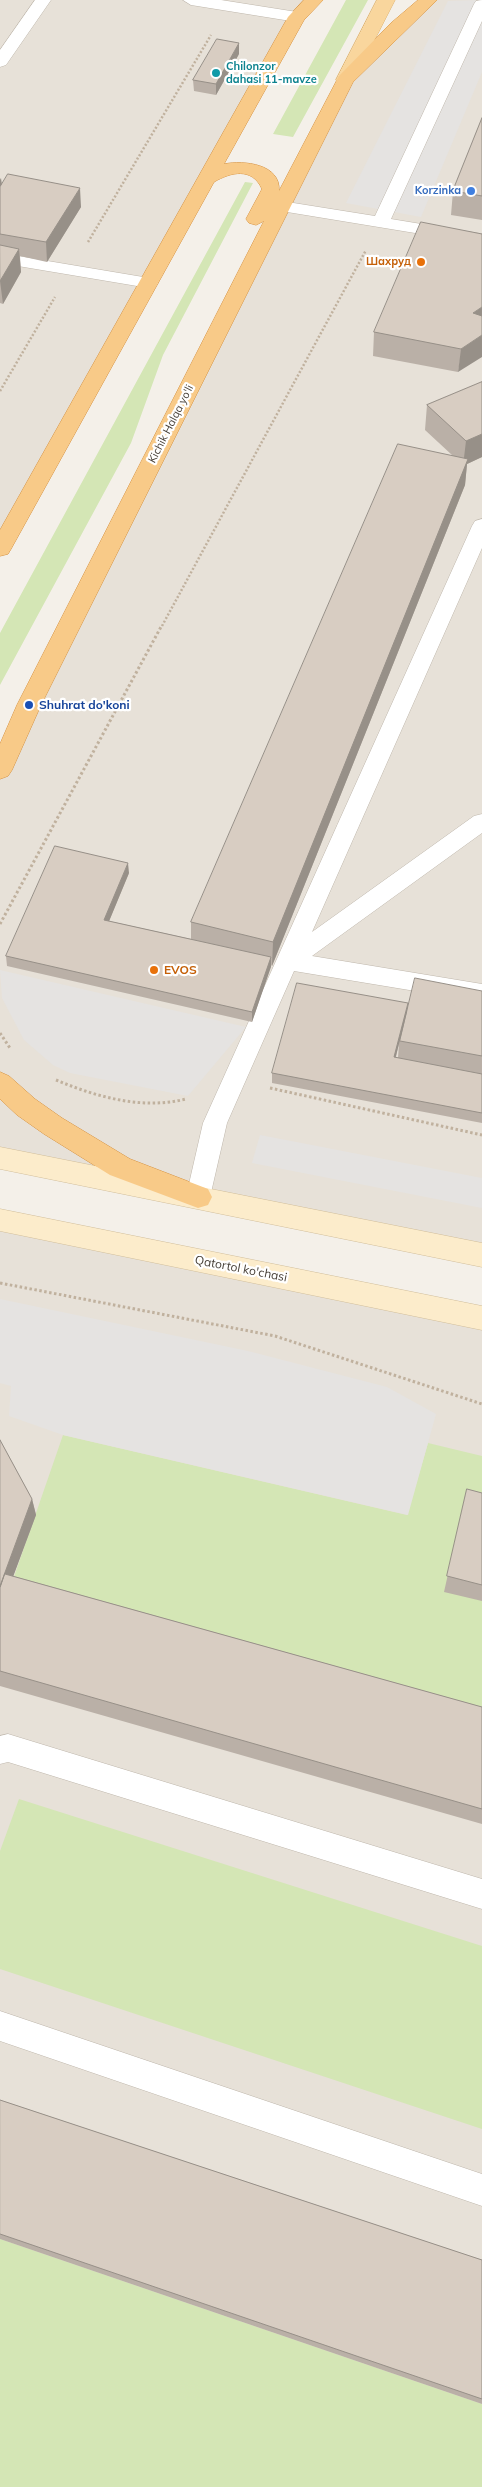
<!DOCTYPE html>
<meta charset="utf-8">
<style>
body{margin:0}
canvas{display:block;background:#f4f0e9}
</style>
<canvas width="482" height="2487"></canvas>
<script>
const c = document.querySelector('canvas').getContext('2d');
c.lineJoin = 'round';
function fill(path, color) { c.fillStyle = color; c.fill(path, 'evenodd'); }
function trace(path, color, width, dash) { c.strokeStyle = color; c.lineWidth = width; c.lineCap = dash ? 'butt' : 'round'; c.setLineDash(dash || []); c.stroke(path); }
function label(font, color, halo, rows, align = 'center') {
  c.font = font + ' Mulish,sans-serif'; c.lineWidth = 4.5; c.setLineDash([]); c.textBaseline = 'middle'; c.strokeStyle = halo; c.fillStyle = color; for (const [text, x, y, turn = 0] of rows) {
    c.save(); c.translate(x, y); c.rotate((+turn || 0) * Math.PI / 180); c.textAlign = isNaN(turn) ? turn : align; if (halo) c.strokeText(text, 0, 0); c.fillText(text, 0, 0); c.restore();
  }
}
const residential = new Path2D(`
 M0 0H307L0 549Z
 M428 0H482V1255L0 1158V770L345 80Z
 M0 1220 482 1318V2487H0Z`);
const green = new Path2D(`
 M346 0H368L293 137 273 134Z
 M245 182 253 183 163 355 131 443 0 685V633Z
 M63 1435 407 1515 428 1443 482 1456V1724L9 1591Z
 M19 1799 482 1946V2129L0 1969V1851Z
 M0 2239 482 2404V2487H0Z`);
const parking = new Path2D(`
 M482 0V72L421 217 346 203 448 1Z
 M0 970 246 1027 188 1096 70 1073 53 1065 24 1040 2 998Z
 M260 1135 482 1178V1208L252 1163Z
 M0 1299 248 1351 387 1387 436 1414 408 1515 63 1435 9 1416 11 1386 0 1383Z`);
const pathFar1 = new Path2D(`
 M88 242 211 35
 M0 391 55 297
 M162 626 366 250`);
const path = new Path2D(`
 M0 924 162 625
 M0 1033 10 1048
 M56 1080C97 1097 142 1110 186 1099
 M270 1088 482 1135
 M0 1283 275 1336 482 1404`);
const service = new Path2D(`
 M35 0H51L6 65 0 67V50Z
 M183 0H221L297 12 305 17 297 22 191 5Z
 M482 0V21L391 219 482 234V244L275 210 272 206 275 202 281 201 375 216 474 4 476 1Z
 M0 253 149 278 155 279 158 283 155 287 149 288 0 263Z
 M482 519V548L312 932 474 816 482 814V833L312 956 482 984V1002L294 971 227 1123 210 1197 207 1204 198 1207 189 1204 186 1197 203 1123 472 526 475 521Z
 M8 1734 482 1879V1909L8 1762 0 1764V1736Z
 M0 2011 482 2174V2206L0 2041Z`);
const secondary = new Path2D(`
 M0 1147 482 1243V1267L0 1169Z
 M0 1209 482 1306V1330L0 1231Z`);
const primary = new Path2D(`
 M377 0H395L354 80 351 84H339L336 80Z`);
const trunk = new Path2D(`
 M304 0H323L304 20 224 164C244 160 281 164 279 191L339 76 391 23 418 0H437L353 82 41 705 12 770 8 776 0 779V744L17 705 264 221 256 225 249 223 246 219 262 189C252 167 231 172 214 182L11 549 8 554 0 556V530L288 17Z
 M0 1072 9 1076 35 1099 62 1118 130 1159 208 1189 212 1197 208 1205 198 1208 110 1175 44 1134 17 1115 0 1099Z`);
const wall = new Path2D(`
 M239 54 216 95 194 91 193 80Z
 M482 118V220L451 215 453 191Z
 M0 178 2 184 81 207 47 262 20 256 21 272 3 304 0 303Z
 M482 234 458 372 373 356 374 332Z
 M482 382V457L467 464 465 485 272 966 271 965 252 1022 7 966 6 956 129 873 109 921 191 939V922L452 455 425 430 427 405Z
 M482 991V1123L272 1083V1073L407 1011ZM399 1043 398 1058 396 1057Z
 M0 1440 32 1499 36 1515 13 1576 482 1707V1824L0 1686Z
 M467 1489 482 1493V1601L444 1592Z
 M0 2100 482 2260V2404L0 2239Z`);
const shadedWall = new Path2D(`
 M239 43V54L216 95V84Z
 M1 178 4 203 0 209V180Z
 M80 188 81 207 47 262 46 242Z
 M19 249 21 272 3 304 0 281Z
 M482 307V329L473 313Z
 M482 335V357L458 372 461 349Z
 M482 434V457L467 464 465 485 272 966 273 942 463 466 466 441Z
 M128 863 129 873 105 931 104 920Z
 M271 957V967L252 1022V1012Z
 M408 1003 407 1013 393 1067 394 1057Z
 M32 1499 36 1515 0 1612V1586Z`);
const building = new Path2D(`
 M217 39 239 43 216 84 193 80Z
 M482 118V196L453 191Z
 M8 174 80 188 46 242 0 234V187Z
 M421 222 482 234V307L473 313 482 316V335L461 349 374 332Z
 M0 245 19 249 0 281Z
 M482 382V434L466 441 427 405Z
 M398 444 468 459 273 942 191 922Z
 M55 846 128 863 104 920 271 957 252 1012 6 956Z
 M415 978 482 991V1056L400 1041Z
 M297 983 408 1003 394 1057 482 1074V1113L272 1073Z
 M0 1440 32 1499 0 1586Z
 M467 1489 482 1493V1585L447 1576Z
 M5 1574 482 1707V1809L0 1671V1588Z
 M0 2100 482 2260V2399L0 2234Z`);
const markers = [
 [216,73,5,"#0f9aa8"],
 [471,191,5,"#3f7fe0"],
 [421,262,5,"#e8710a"],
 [29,705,5,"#1a4fb4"],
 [154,970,5,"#e8710a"]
];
const farCulturenames = [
 ["Chilonzor",226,67],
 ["dahasi 11-mavze",226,80]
];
const farShopnames = [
 ["Korzinka",461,191]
];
const farFoodnames = [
 ["Шахруд",411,262]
];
const farStreetnames = [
 ["Kichik Halqa yo'li",171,424,-63]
];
const transitNames = [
 ["Shuhrat do'koni",39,705]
];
const foodNames = [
 ["EVOS",164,970]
];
const streetNames = [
 ["Qatortol ko'chasi",241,1269,11]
];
fill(residential, '#e7e1d8');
fill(green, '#d4e6b5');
fill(parking, '#e5e3e1');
trace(service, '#bfb7ac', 1);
trace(secondary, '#d1be9b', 1);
trace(primary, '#deb26d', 1);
trace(trunk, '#d59242', 1);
trace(pathFar1, '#c0b19e', 2.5, [2, 2]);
trace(path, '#c0b19e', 3, [2.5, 2.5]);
fill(service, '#fff');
fill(secondary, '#fceccb');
fill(primary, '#f9d69d');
fill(trunk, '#f8ca88');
fill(wall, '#bab0a7');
fill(shadedWall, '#979088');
fill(building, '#d8cdc2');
trace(building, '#979088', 1);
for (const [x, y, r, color] of markers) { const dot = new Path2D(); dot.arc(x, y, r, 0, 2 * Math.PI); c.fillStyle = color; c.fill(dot); trace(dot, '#fff', 2); }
label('bold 11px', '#0d838f', '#fff', farCulturenames, 'left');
label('bold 11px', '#366cbe', '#fff', farShopnames, 'right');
label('bold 11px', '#c56008', '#fff', farFoodnames, 'right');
label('11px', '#474038', '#fff', farStreetnames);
label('bold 12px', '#164399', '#fff', transitNames, 'left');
label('bold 12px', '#c56008', '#fff', foodNames, 'left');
label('12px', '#474038', '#fff', streetNames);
</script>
